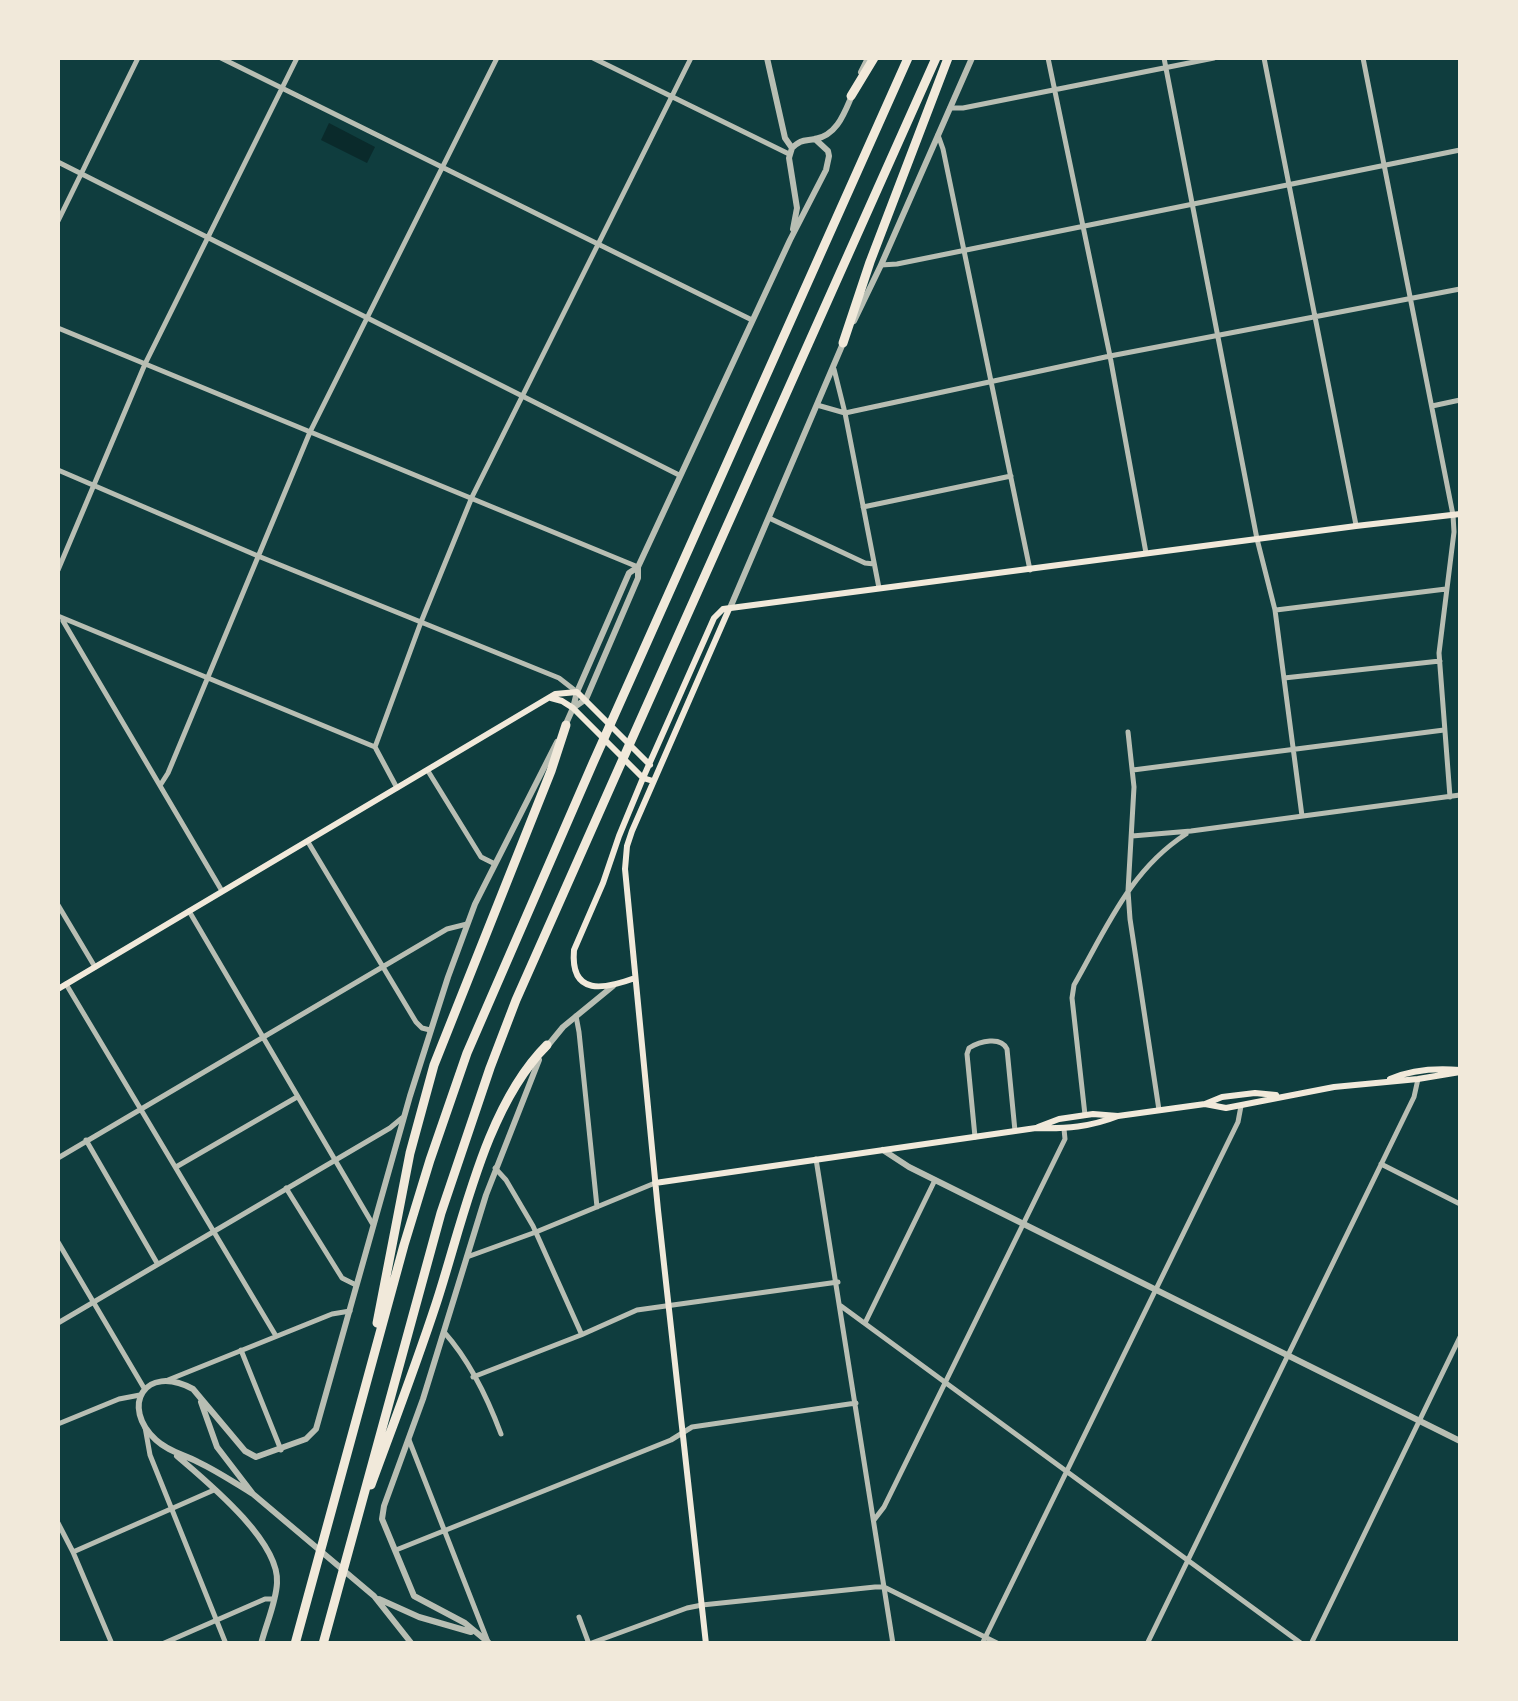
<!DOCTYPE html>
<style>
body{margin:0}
#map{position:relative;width:1518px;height:1701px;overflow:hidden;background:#0f3d3e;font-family:Helvetica,sans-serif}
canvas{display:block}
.frame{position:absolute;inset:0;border:60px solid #f1e9da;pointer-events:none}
</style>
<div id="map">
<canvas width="1518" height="1701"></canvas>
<div class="frame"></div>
</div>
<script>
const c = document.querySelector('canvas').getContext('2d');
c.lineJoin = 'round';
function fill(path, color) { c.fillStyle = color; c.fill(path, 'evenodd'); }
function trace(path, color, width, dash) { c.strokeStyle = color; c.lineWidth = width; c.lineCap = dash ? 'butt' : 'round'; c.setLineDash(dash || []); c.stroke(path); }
const water = new Path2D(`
 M329 123 375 147 367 163 321 140Z`);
const minor = new Path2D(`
 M221 58 752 320
 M593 58 789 154
 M1048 58 1110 356 1146 553
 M1164 58 1257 539 1275 610 1302 816
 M1264 58 1356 525
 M1363 58 1453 515 1454 532 1439 653 1450 797
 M950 108H963L1214 58
 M938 135 943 149 1030 570
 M58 162 679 475
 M58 221 138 58
 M881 265 897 264 1460 150
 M58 328 638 567
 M834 369 845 413 879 588
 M817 405 845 413 1110 356 1460 289
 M1432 406 1460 400
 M58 470 258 556 559 678 577 692
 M863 507 1011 476
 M769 518 865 563 874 564
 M58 570 145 364 297 58
 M1276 610 1446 589
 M58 616 375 747 397 788
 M63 621 222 891
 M1284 678 1440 661
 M1128 732 1134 787 1128 891 1130 919 1159 1110
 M375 747 421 622 472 497 691 58
 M1133 770 1444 730
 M428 771 481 857 495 864
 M161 784 168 773 310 432 497 58
 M1132 836 1191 831 1460 795
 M308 842 416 1022 422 1028 430 1030
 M58 905 95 967
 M189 911 372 1223
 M66 984 276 1336
 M576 1016 579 1032 597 1207
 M1085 1115 1072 998 1074 985C1106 929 1130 870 1186 834
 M975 1137 967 1054 969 1048C980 1041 1001 1036 1007 1049L1015 1131
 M86 1140 157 1263
 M58 1158 447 929 467 924
 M816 1159 893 1644
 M1381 1164 1460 1204
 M176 1167 297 1097
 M495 1168 506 1180 533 1226 581 1333
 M286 1188 342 1278 356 1285
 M58 1242 144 1388
 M467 1257 536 1232 655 1183
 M841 1306 1302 1644
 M58 1323 390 1128 402 1118
 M865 1323 935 1180
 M444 1332C469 1360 488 1399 501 1434
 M241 1350 281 1450
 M473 1377 581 1335 637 1310 838 1282
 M168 1380 332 1314 350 1311
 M58 1424 119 1399 140 1395
 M145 1427 150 1455 226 1644
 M409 1440 488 1642
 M874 1520 884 1507 1065 1139 1064 1129
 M58 1523 73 1552 112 1644
 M396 1550 671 1440 692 1427 856 1403
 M73 1552 214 1490
 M579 1617 589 1644
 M162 1644 265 1599H274
 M589 1644 687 1608 702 1605 875 1587H884L999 1644
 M982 1644 1238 1122 1241 1106
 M1147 1644 1414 1097 1418 1079
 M1311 1644 1460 1337`);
const tertiary = new Path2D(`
 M767 58 785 138 792 148
 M861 72 868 58
 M792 148C801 139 804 141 815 139 838 135 845 111 853 93
 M792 148 789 158 797 208 793 229
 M854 321 881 265 972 58
 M730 608 844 341
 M573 708 586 699 638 578V568
 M565 726 573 708 577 692 629 573 638 567 790 240 826 170 829 156 828 151 815 139
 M545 1049 563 1027 613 986
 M883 1150 909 1167 1460 1441
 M201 1402 217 1447 253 1494 374 1596 412 1644
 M177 1456C206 1481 280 1541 277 1583 276 1603 266 1624 261 1644
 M253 1494C235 1483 217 1471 198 1462 183 1454 169 1452 156 1440 120 1407 144 1363 193 1389L245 1451 256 1457 306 1439 316 1429 410 1096 448 977 475 904 557 742
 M379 1599 419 1617 471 1632
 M489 1643 465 1623 414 1596 382 1519 384 1506 423 1399 486 1195 539 1060`);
const secondary = new Path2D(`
 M551 698 562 701 573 708 643 778 653 781
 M635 978C605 989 570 997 574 950L603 883 619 836 643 778 714 618 723 609 1356 526 1460 514
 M58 989 555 694 577 692 650 765
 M1390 1079C1413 1069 1436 1068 1460 1070
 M1205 1104 1226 1108 1334 1087 1418 1079 1460 1072
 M1038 1127 1059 1119 1093 1114 1118 1116 1205 1104 1222 1097 1255 1093 1276 1095
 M655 1183 1036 1128C1066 1129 1090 1127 1118 1116
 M706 1644 658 1210 625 869 627 846 632 831 729 609`);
const motorway = new Path2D(`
 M851 96 874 58
 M843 343 870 262 948 58
 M377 1323 410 1153 434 1065 551 771 566 725
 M371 1485C393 1425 416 1365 436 1304 463 1222 485 1107 547 1045
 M295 1644 404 1245 430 1160 467 1053 593 763 908 58
 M323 1644 441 1213 490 1068 516 1000 614 779 936 58`);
fill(water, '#0a2a2b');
trace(minor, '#b8beb3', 5);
trace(tertiary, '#b8beb3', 6);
trace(secondary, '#f1e9da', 6);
trace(motorway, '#f1e9da', 9);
</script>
